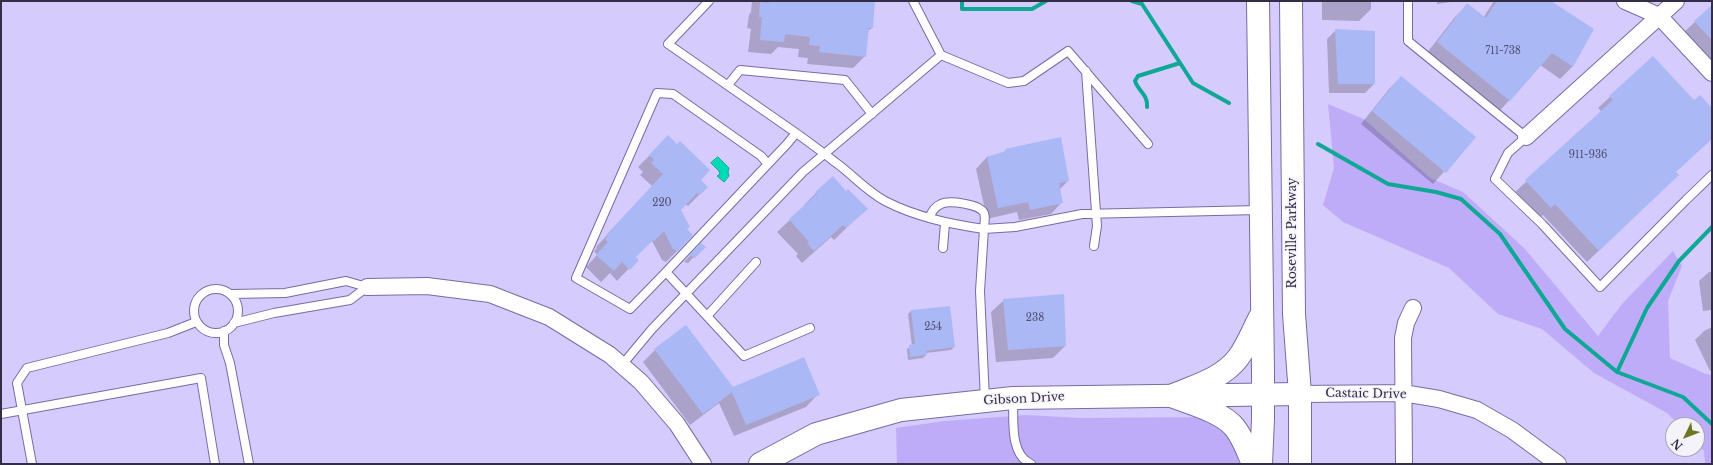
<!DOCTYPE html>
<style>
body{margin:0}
#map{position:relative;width:1713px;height:465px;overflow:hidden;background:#d6cbfd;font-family:"Libre Baskerville",serif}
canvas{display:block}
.frame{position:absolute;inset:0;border:2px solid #332d45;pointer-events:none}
.north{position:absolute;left:1665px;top:417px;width:40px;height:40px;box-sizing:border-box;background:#f5f3fa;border:1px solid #a7a4b2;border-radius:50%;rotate:227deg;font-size:11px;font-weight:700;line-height:16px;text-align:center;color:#332d45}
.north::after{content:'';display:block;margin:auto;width:14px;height:18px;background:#6d7620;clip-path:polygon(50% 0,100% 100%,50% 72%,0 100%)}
</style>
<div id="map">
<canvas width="1713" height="465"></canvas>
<div class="frame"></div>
<div class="north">N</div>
</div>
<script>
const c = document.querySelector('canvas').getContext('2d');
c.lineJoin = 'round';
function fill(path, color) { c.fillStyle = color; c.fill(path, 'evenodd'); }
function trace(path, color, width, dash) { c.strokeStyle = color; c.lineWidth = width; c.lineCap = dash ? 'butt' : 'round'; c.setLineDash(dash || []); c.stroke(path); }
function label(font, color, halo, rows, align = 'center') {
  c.font = font + ' "Libre Baskerville",serif'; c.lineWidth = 3; c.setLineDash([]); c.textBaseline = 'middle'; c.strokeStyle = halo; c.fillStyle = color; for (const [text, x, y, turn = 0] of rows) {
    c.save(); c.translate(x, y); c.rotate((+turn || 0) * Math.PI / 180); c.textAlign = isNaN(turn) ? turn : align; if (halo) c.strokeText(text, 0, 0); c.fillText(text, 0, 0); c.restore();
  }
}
const green = new Path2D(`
 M1328 104 1364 119 1430 178 1463 192 1524 248 1598 336 1622 304 1673 251 1682 266 1668 301 1670 358 1706 374 1712 375V464H1705L1704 451 1697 444V425H1679L1667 413 1594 373 1542 329 1498 314 1449 268 1343 222 1323 205 1334 168Z
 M1026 415 1080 418 1207 417 1226 426 1238 453 1239 464H897L896 428 944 421Z`);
const water = new Path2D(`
 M718 157 729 168 728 172 729 176 724 182 717 176 720 174 719 171 711 163Z`);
const shadow = new Path2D(`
 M752 1H864L872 28 867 32 865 56 853 68 807 64 808 58 798 57 799 49 778 47 771 54 748 52 751 29 747 28 749 15 751 12Z
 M1322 1H1371V9L1359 21 1322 20Z
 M1437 1H1457L1437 4Z
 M1494 1H1549L1593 29 1572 67 1560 79 1540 65 1498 113 1426 54 1455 17 1467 5 1483 18Z
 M1712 6V60L1711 59 1709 61 1682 34Z
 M1336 30 1374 84 1365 93H1329L1327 39Z
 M1401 77 1475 137 1433 184 1361 124 1389 89Z
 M1610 97 1712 110V138L1675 172 1666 186 1587 262 1543 215 1539 218 1515 192 1602 112 1598 108Z
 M657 148 707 187 688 206 685 204 679 210 686 229 678 250 666 262 662 260 652 241 634 257 637 260 617 281 610 273 601 282 586 267 597 255 594 251 597 248 596 247 652 186 640 175 643 172 638 167Z
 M1006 150 1068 181 1059 190 1062 202 1051 214 1019 220 1017 212 987 219 976 169 987 157 1003 153Z
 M846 192 866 209 834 240 831 237 802 263 796 256 798 254 777 232 805 206 804 205 816 193Z
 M704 247 688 263 684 262 695 250Z
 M1709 272H1712V312L1711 310 1703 311 1699 281Z
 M1063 295 1065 346 1053 358 996 362 991 312 1004 300Z
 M911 311 954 347 951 350 926 353V355L923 358 908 360 907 349 912 346 908 314Z
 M686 326 733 388 818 394 806 407 734 436 719 403 690 425 643 362 655 350Z
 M1712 327V370L1710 371 1695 340 1704 331Z`);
const stream = new Path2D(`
 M962 1V9H1032L1046 1
 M1132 1 1142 4 1193 83 1229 103
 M1147 107C1148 94 1138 91 1135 81L1138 76 1180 63
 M1318 144 1388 184 1436 192 1461 199 1500 234 1565 329 1617 372 1683 397 1712 424
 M1617 372 1647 308 1679 261 1712 227`);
const building = new Path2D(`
 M769 1H875L873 28H869L866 57 819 52 820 46 809 45 810 37 785 34 784 42 760 40 762 17H759L760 2 769 3Z
 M1497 1H1551L1594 29 1573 67 1552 53 1510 101 1437 42 1467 3 1486 18Z
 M1712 5V40L1694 21Z
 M1335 29 1375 31V84H1338Z
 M1653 56 1694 100 1700 95 1712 108V139L1676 172 1679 175 1599 251 1555 204 1551 208 1525 180 1613 100 1609 96Z
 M1401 76 1476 137 1446 173 1372 111Z
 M668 135 677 144 680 141 710 170 701 180 708 187 700 195 697 193 681 210 690 227 687 229 693 235 678 251 673 249 664 231 654 241 653 240 636 257 639 260 630 270 622 262 614 271 596 255 608 242 605 239 608 236 606 235 663 174 651 163 654 160 649 155Z
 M1061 137 1069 181 1059 183 1063 203 1030 210 1028 202 998 208 987 157 1006 151 1005 149Z
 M833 176 846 191 848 189 868 209 846 228 843 225 814 251 807 243 809 242 789 219 817 194 815 192Z
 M701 243 706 247 695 258 689 255Z
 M1064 294 1066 346 1008 350 1003 299Z
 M950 306 955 347 926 351 927 355 910 357 909 345 915 344 911 310Z
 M686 325 733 387 804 357 820 395 746 425 732 392 703 414 654 349Z`);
const lane = new Path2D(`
 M709 1 668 44 796 133
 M913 1 941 55
 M1408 1V41L1526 137 1508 153 1495 179 1542 224 1600 287 1686 200 1712 175
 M1086 71 1097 226 1094 246
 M728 85 740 70 845 80 872 114
 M943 248 945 223
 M666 272 768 164
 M194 311a22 22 0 1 1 44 0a22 22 0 1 1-44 0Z
 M231 294 285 293 346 281 367 287
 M708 315 756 262
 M234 323 274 313 350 300 367 287
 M810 328 744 356 666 272 630 309 576 278 657 93 673 94 761 156 768 164 787 144 796 133C809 142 822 152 835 162 852 174 866 191 885 201 916 217 950 224 984 229 984 224 986 217 984 213 980 204 949 200 941 204 934 207 932 212 929 218
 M224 331V345L230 363 249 464
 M622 365 652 329 803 172 941 55 1008 83 1024 81 1068 51 1148 144
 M1013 399C1014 419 1009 454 1031 464
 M985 400 980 291 984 229 1015 227 1082 214 1259 210
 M1 414 201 378 215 464
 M32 464 17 383 27 368 168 333 196 322`);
const street = new Path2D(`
 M1625 1 1659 16 1712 73
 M1526 137 1676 1
 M367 287 427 286 490 294 549 317 610 355 641 382 677 424 703 464
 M1300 394 1403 393 1439 399 1477 410 1512 430 1558 464
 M1404 464 1403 338 1406 323 1413 308`);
const secondary = new Path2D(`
 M760 464 816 434 901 410 1013 398 1300 394`);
const primary = new Path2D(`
 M1258 1 1263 371V419L1261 464
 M1291 1 1294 314 1300 394V464
 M1171 396C1194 386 1222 379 1238 358 1247 346 1253 330 1260 317
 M1171 396C1189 403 1223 412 1235 428 1243 438 1248 452 1253 464`);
const numberNames = [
 ["711-738",1503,51],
 ["911-936",1588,155],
 ["220",662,203],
 ["238",1035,318],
 ["254",933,327]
];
const streetNames = [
 ["Roseville Parkway",1293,233,-90],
 ["Castaic Drive",1366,394,1],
 ["Gibson Drive",1024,399,-3]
];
fill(green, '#bfacf9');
fill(water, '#00dbb7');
trace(water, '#0fa795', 1);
fill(shadow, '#0003');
trace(stream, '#0fa795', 4);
fill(building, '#abb8f6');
trace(lane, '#796ba3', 10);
trace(street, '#796ba3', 18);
trace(secondary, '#796ba3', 24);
trace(primary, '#796ba3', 24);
trace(lane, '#fff', 8);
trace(street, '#fff', 16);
trace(secondary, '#fff', 22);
trace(primary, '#fff', 22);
label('10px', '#515071', null, numberNames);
label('12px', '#332d45', '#f5f3fa', streetNames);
</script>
